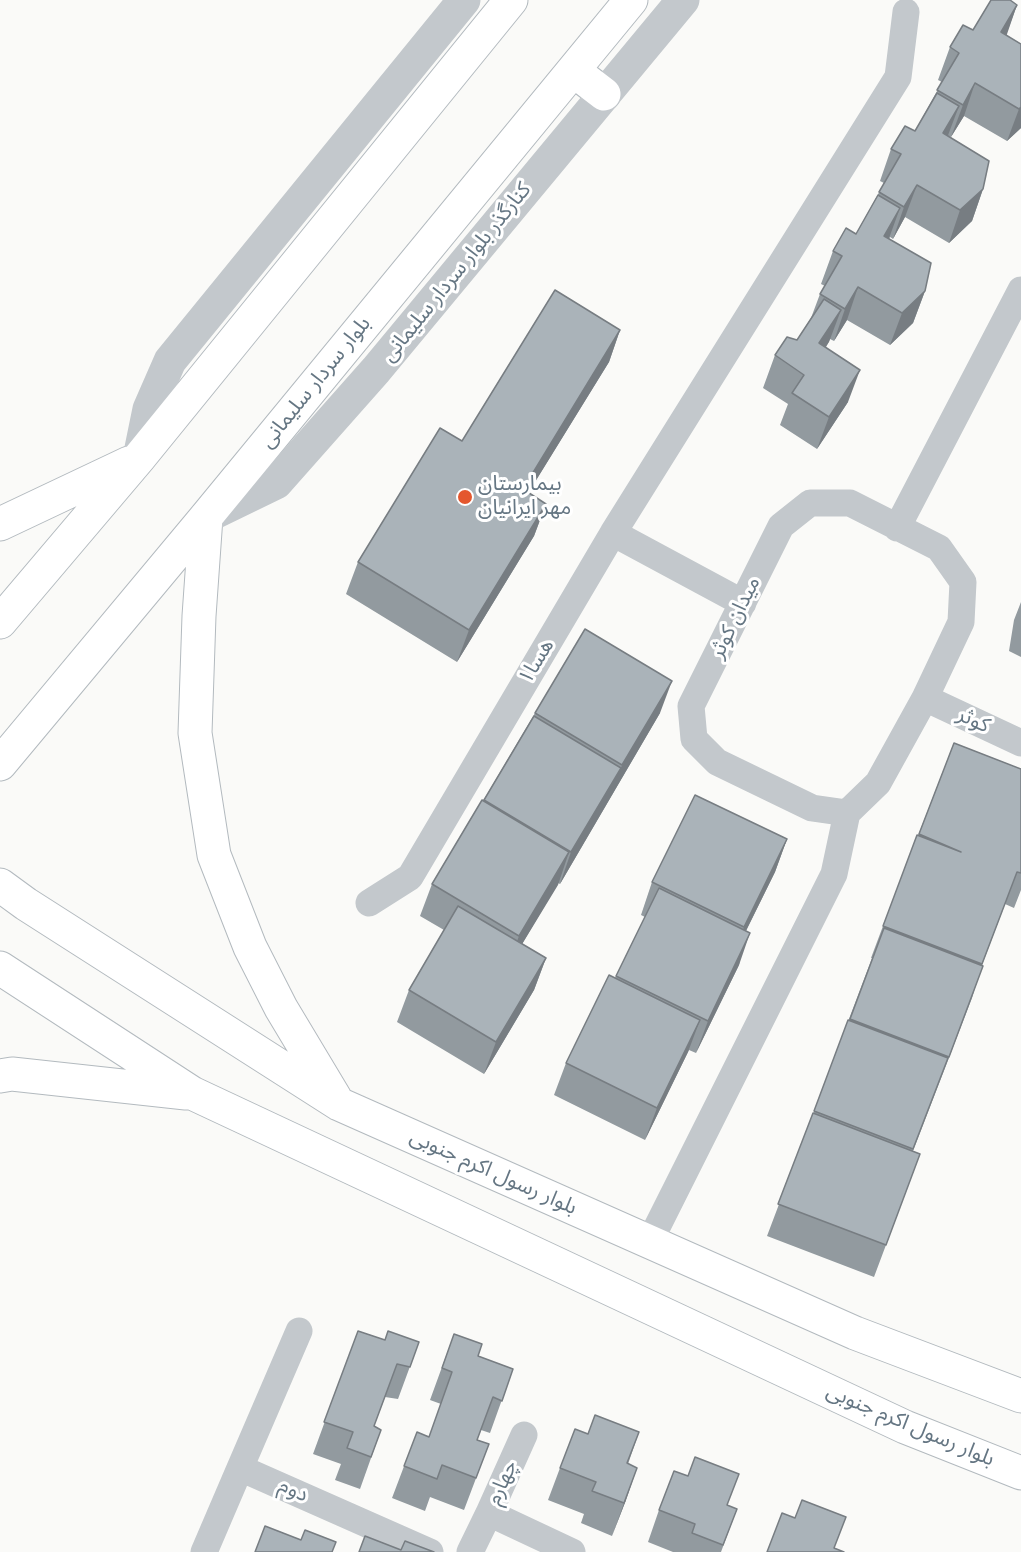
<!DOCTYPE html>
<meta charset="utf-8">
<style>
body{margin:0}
canvas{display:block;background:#fafaf8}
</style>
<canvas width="1021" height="1552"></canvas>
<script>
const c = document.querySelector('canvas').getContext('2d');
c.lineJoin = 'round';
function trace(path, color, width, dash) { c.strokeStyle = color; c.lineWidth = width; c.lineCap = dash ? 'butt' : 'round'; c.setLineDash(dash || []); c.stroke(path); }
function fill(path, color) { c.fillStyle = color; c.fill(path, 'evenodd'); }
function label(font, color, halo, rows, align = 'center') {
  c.font = font + ' Roboto,"Noto Sans Arabic",sans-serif'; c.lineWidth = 6; c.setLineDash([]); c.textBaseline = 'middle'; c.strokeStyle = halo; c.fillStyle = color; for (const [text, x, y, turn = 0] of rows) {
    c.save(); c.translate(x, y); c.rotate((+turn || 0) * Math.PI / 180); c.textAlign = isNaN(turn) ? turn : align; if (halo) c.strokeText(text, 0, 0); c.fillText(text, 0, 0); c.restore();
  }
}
const minor = new Path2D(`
 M810 503H850L939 548 963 582 961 622 925 698 878 783 847 813 812 808 717 762 694 739 691 706 781 526Z
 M897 528 1021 290
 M613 533 898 77 906 12
 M925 698 1021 743
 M369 903 410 877 613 533 743 603
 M649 1243 834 874 847 813
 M524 1435 489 1513 572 1552
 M240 1468 299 1331
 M204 1552 240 1468 430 1552
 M470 1552 489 1513`);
const tertiary = new Path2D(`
 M139 458 149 409 170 361 464 0
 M206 517 276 483 376 370 683 0`);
const secondary = new Path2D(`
 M574 71 604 94
 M206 517 199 616 195 733 214 855 250 947 281 1008 335 1098
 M0 524 129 463
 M0 622 139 458 511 0
 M0 764 206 517 631 0
 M0 885 26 904 339 1104 855 1333 1021 1396
 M0 968 192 1093 905 1427 1021 1473
 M0 1076 12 1074 186 1093`);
const wall = new Path2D(`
 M1017 5 1006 35 1021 44V128L1007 141 964 116 951 137 948 136 983 189 972 221 949 243 905 217 893 239 890 237 889 239 925 291 913 323 890 345 847 320 834 341 830 339 826 347 848 402 817 449 780 425 788 404 763 388 775 355 797 340 811 318 820 294 825 286 821 284 833 251 856 234 876 198 884 183 880 181 891 149 915 131 942 82 938 80 950 47 973 30Z
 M620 330 609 362 528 493 546 504 534 536 457 662 346 594 358 562 462 441Z
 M1021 602V657L1009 651 1014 620Z
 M535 713H660L560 884 558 883 522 944 546 958 534 990 484 1074 397 1022 409 990 444 930 420 916 432 884 483 801Z
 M954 743 1021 769V890L1014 908 1005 904 982 965 972 998 913 1151 920 1154 874 1277 767 1236 872 958H871L883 926Z
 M787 839 775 872 746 931 739 965 696 1053 689 1050 645 1140 554 1095 566 1063 615 978 645 917 641 915 652 882Z
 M358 1331 385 1340 419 1342 398 1399 385 1397 374 1426 381 1430 360 1489 335 1480 341 1464 313 1454Z
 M454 1334 478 1356 513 1369 490 1433 481 1430 477 1440 489 1444 464 1510 430 1497 425 1511 392 1498 417 1432 429 1437 441 1404 430 1400Z
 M639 1432 628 1464 626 1500 612 1536 581 1523 584 1514 548 1500 560 1468Z
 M727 1506 737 1509 721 1552H673L648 1542 659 1510Z`);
const shadedWall = new Path2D(`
 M1017 5 1006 37 1001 32Z
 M975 83 964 116 951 137 963 105Z
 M959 106 947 138 943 133Z
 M1021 107V128L1007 141 1019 109Z
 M917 185 905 217 893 239 904 207Z
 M983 189 972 221 949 243 960 210Z
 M900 208 888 241 884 236Z
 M858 287 847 320 834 341 845 309Z
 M925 291 913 323 890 345 902 313Z
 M841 310 829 342 807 375 819 343Z
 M620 330 609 362 511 521 523 489Z
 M860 370 848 402 817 449 829 417Z
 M546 504 534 536 457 662 469 630Z
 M672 681 660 713 560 884 571 852Z
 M787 839 775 872 732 959 744 927Z
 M569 852 558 885 507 969 519 936Z
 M750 933 739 965 696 1053 708 1021Z
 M546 958 534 990 484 1074 496 1042Z
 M700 1020 688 1052 645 1140 657 1108Z
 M637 1468 626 1500 612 1536 624 1503Z`);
const building = new Path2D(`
 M991 0H1010L1017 5 1001 32 1021 44V107L1019 109 975 83 963 105 937 90 959 53 950 47 963 25 973 30Z
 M937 93 959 106 943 133 989 161 983 189 960 210 917 185 904 207 879 192 901 154 891 149 905 126 915 131Z
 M878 195 900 208 884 236 931 263 925 291 902 313 858 287 845 309 820 294 842 256 833 251 846 228 856 234Z
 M555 290 620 330 523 489 546 504 469 630 358 562 440 428 462 441Z
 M824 299 841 310 819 343 860 370 829 417 792 393 804 375 775 355 787 337 797 340Z
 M585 629 672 681 622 765 535 713Z
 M534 716 621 768 571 852 484 800Z
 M954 743 1021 769V873L1017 872 982 964 883 926 917 835 961 852 919 834Z
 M695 795 787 839 744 927 652 882Z
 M482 800 569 852 519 936 432 884Z
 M659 888 750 933 708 1021 616 976Z
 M458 906 546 958 496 1042 409 990Z
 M884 928 983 966 949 1057 850 1019Z
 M609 975 700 1020 657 1108 566 1063Z
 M848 1020 948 1058 913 1149 814 1111Z
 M813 1113 920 1154 886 1245 778 1204Z
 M358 1331 385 1340 388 1331 419 1342 410 1367 397 1364 374 1426 381 1430 371 1457 347 1448 353 1432 324 1422Z
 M454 1334 482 1344 478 1356 513 1369 502 1401 493 1397 477 1440 489 1444 476 1478 442 1465 437 1479 404 1466 417 1432 429 1437 452 1372 442 1368Z
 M595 1415 639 1432 627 1463 637 1468 624 1503 592 1491 596 1482 560 1468 575 1429 588 1434Z
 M695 1457 739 1474 727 1505 737 1509 723 1545 692 1533 695 1524 659 1510 674 1471 688 1476Z
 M802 1500 846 1517 834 1548 844 1552H767L782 1513 795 1518Z
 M265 1526 301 1540 305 1530 336 1542 332 1552H255Z
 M365 1536 401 1550 405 1541 434 1552H359Z`);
const markers = [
 [465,497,8,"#e4572e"]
];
const streetNames = [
 ["کنارگذر بلوار سردار سلیمانی",457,273,-51],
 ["بلوار سردار سلیمانی",316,383,-51],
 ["میدان کوثر",736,618,-64],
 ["هسا۱",537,662,-59],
 ["کوثر",973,721,25],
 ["بلوار رسول اکرم جنوبی",493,1173,24],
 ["بلوار رسول اکرم جنوبی",910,1426,23],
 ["چهارم",503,1483,-66],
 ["دوم",293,1491,24]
];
const poiNames = [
 ["بیمارستان",478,485],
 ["مهر ایرانیان",478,509]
];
trace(secondary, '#b3babf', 35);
trace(minor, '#c3c8cc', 27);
trace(tertiary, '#c3c8cc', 33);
trace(secondary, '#fff', 33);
fill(wall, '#929a9f');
fill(shadedWall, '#777d82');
fill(building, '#aab3b9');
trace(building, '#777d82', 1.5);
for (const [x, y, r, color] of markers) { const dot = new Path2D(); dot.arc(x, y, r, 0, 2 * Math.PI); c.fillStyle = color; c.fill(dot); trace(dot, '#fff', 2); }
label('21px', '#657683', '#fff', streetNames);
label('21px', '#657683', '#fff', poiNames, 'left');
</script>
